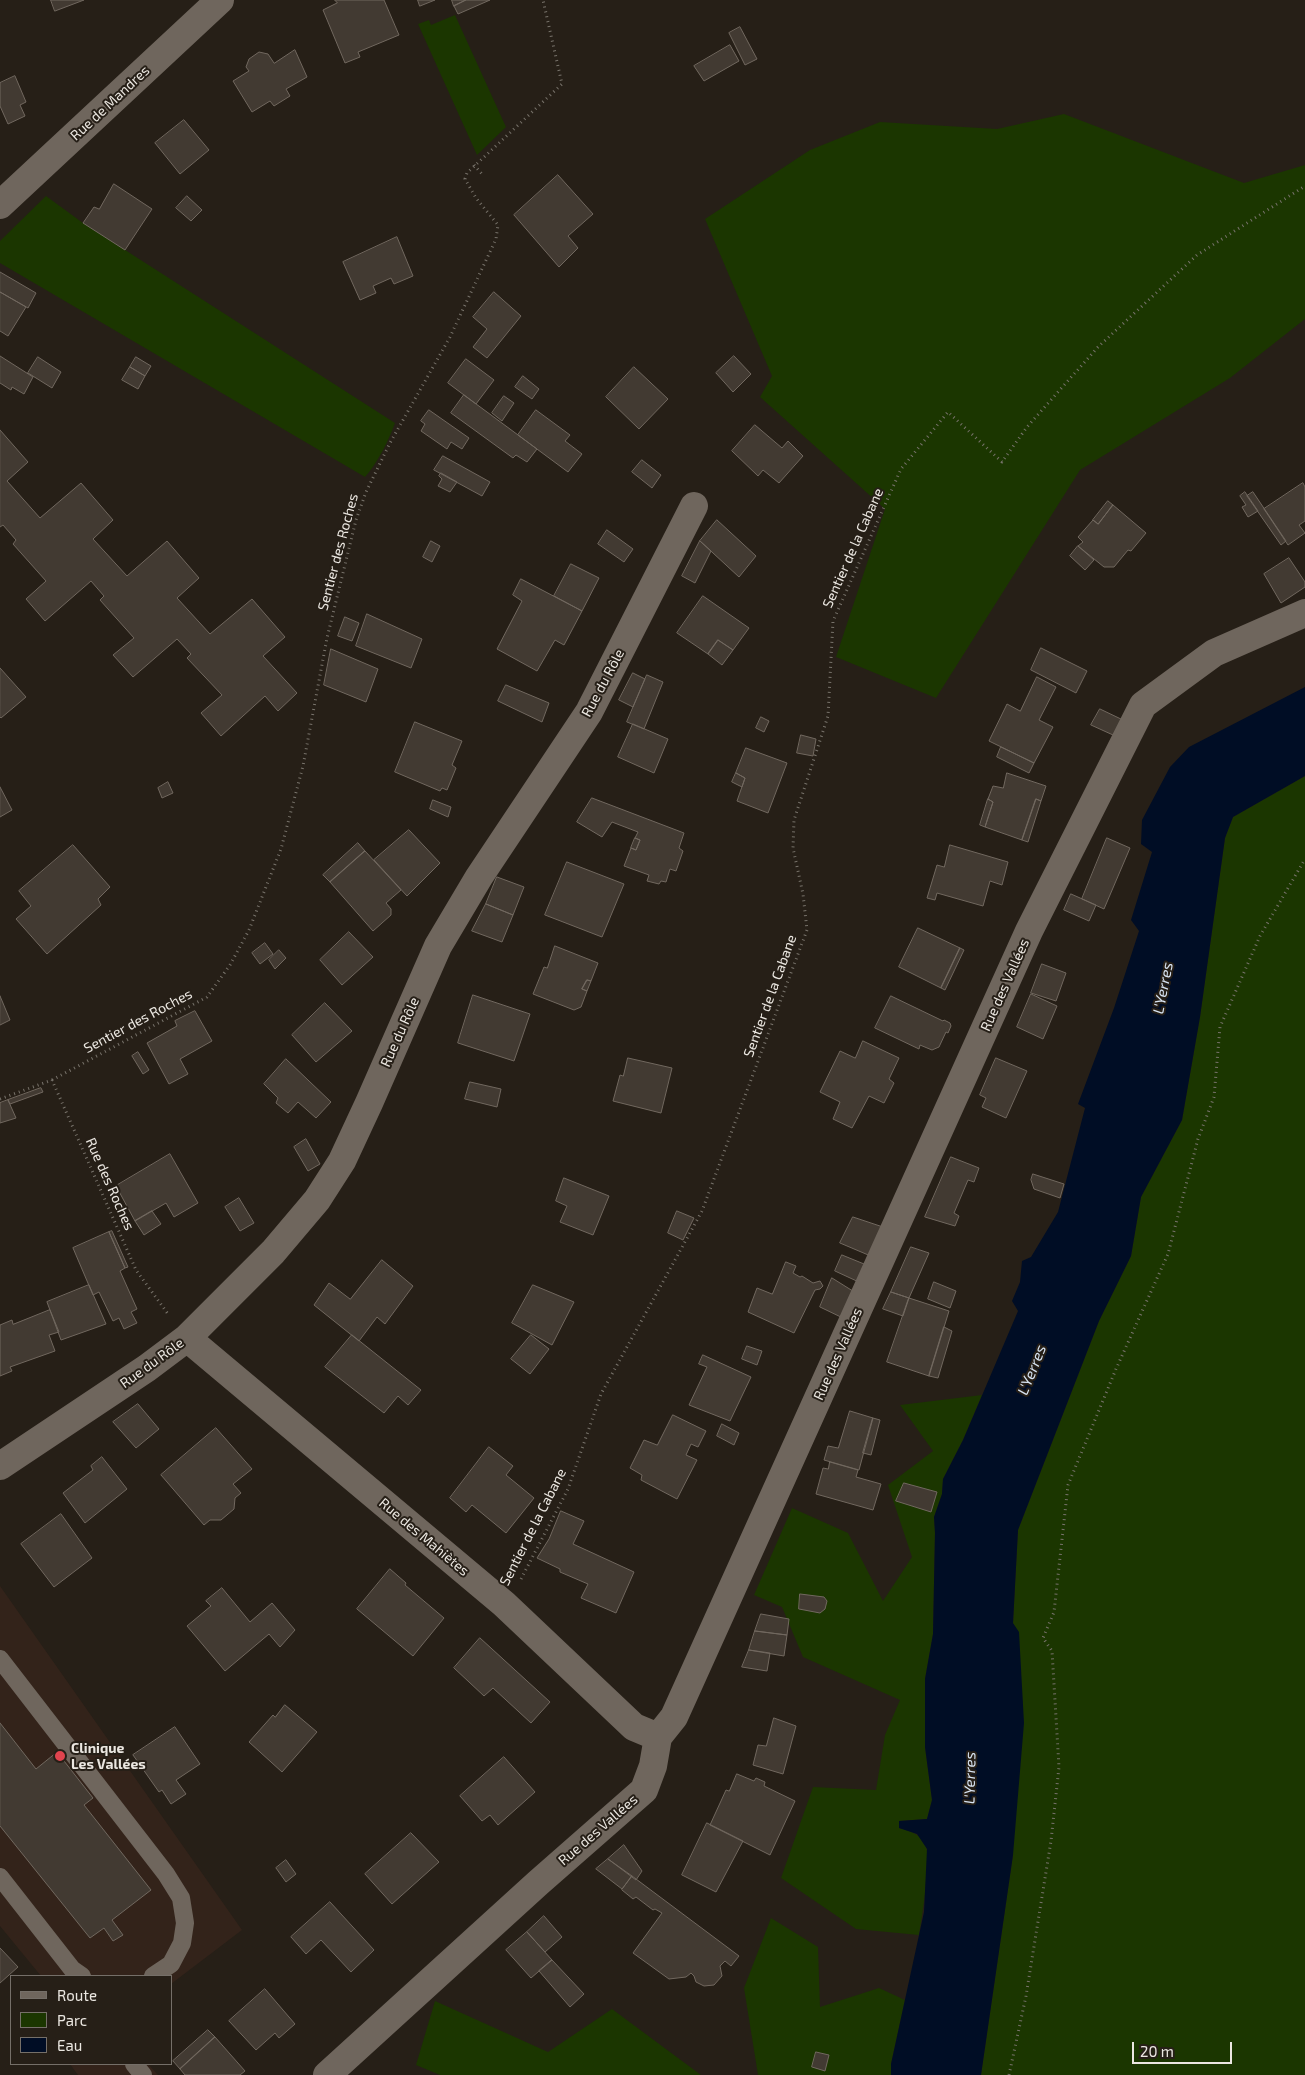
<!DOCTYPE html>
<meta charset="utf-8">
<style>
body{margin:0}
#map{position:relative;width:1305px;height:2075px;overflow:hidden;background:#261f17;font-family:"Exo 2",sans-serif}
canvas{display:block}
.legend{position:absolute;left:10px;top:1975px;width:162px;height:90px;box-sizing:border-box;background:#261f17;border:1px solid #756f68;margin:0;padding:6px 9px;list-style:none;font-size:15px;color:#ebe7e1}
.legend li{display:flex;align-items:center;gap:10px;height:25px}
.legend b{width:25px;border:1px solid #756f68}
.scale{position:absolute;left:1132px;top:2042px;width:100px;height:22px;box-sizing:border-box;border:2px solid #ebe7e1;border-top:0;padding-left:6px;font-size:15px;line-height:18px;white-space:nowrap;color:#ebe7e1;-webkit-text-stroke:4px #261f17;paint-order:stroke}
</style>
<div id="map">
<canvas width="1305" height="2075"></canvas>
<ul class="legend">
<li><b style="height:6px;background:#6f665d"></b>Route</li>
<li><b style="height:14px;background:#1b3600"></b>Parc</li>
<li><b style="height:14px;background:#000d25"></b>Eau</li>
</ul>
<div class="scale">20 m</div>
</div>
<script>
const c = document.querySelector('canvas').getContext('2d');
c.lineJoin = 'round';
function fill(path, color) { c.fillStyle = color; c.fill(path, 'evenodd'); }
function trace(path, color, width, dash) { c.strokeStyle = color; c.lineWidth = width; c.lineCap = dash ? 'butt' : 'round'; c.setLineDash(dash || []); c.stroke(path); }
function label(font, color, halo, rows, align = 'center') {
  c.font = font + ' "Exo 2",sans-serif'; c.lineWidth = 4; c.setLineDash([]); c.textBaseline = 'middle'; c.strokeStyle = halo; c.fillStyle = color; for (const [text, x, y, turn = 0] of rows) {
    c.save(); c.translate(x, y); c.rotate((+turn || 0) * Math.PI / 180); c.textAlign = isNaN(turn) ? turn : align; if (halo) c.strokeText(text, 0, 0); c.fillText(text, 0, 0); c.restore();
  }
}
const medical = new Path2D(`
 M0 1586 242 1930 171 1984V1976H41L0 1926Z
 M70 2064H148L158 2075H78Z`);
const green = new Path2D(`
 M455 15 506 127 477 155 418 24 429 20 431 25Z
 M1064 114 1244 183 1305 165V319L1230 378 1080 470 936 698 836 657 885 509 760 397 772 376 705 219 810 150 880 122 997 129Z
 M46 196 83 223 395 423C388 442 378 462 365 477L0 263V241Z
 M1305 776V2075H981L1013 1855V1623L1018 1530 1099 1321 1131 1256 1141 1197 1182 1120 1200 1017 1225 838 1233 817Z
 M982 1395 963 1440 943 1479 942 1494 934 1517 935 1533 933 1634 925 1679V1747L932 1800 927 1819 899 1821V1828C910 1831 918 1833 925 1843 932 1855 922 1919 919 1935L856 1929 781 1878 813 1787 876 1790 885 1735 900 1700 803 1657 782 1607 754 1595 792 1508 848 1533 883 1601 912 1557 888 1485 933 1451 900 1405Z
 M771 1918 818 1947 820 2007 879 1988 905 2000 891 2064V2075H758L744 1988Z
 M435 2001 548 2052 612 2009 701 2075H440L416 2065Z`);
const water = new Path2D(`
 M1305 687V776L1233 817 1225 838 1200 1017 1182 1120 1141 1197 1131 1256 1099 1321 1018 1530 1013 1623 1019 1632 1024 1723 1013 1855 981 2075H891V2064L924 1912 927 1849 917 1834 899 1828V1821L927 1819 932 1800 925 1747V1679L933 1634 935 1533 934 1517 942 1494 943 1479 963 1440 1018 1311 1012 1301 1020 1282 1022 1261 1031 1257 1058 1212 1085 1108 1078 1104 1114 1008 1139 931 1131 920 1152 852 1141 844 1142 820 1170 767 1189 747Z`);
const building = new Path2D(`
 M51 0H84L55 11Z
 M335 0H384L399 35 358 52 360 57 345 63 323 10 337 3Z
 M418 0H435L420 6Z
 M452 0H466L454 6Z
 M466 0H490L458 14 454 6Z
 M740 27 757 59 745 65 729 33Z
 M730 45 739 61 704 81 694 66Z
 M295 50 307 77 286 89 290 96 274 106 270 101 252 112 233 81 249 71 246 67 249 59 259 52 268 54 274 63Z
 M15 76 26 102 20 105 25 116 8 124 0 106V83Z
 M184 120 209 150 180 174 155 143Z
 M558 175 593 214 568 236 578 248 559 267 514 215Z
 M114 184 152 209 125 250 83 223 94 207 99 209Z
 M187 196 202 210 191 221 176 208Z
 M397 237 413 276 394 284 391 278 373 286 376 293 360 300 343 262Z
 M0 272 36 293 28 308 0 292Z
 M0 292 26 307 8 336 0 331Z
 M494 292 521 316 487 358 473 347 487 329 473 317Z
 M0 356 33 377 24 394 12 387 11 390 0 383Z
 M734 356 751 374 733 392 716 373Z
 M38 357 61 372 52 388 28 373Z
 M136 357 151 366 145 376 130 367Z
 M466 359 494 380 476 404 448 383Z
 M130 367 145 376 138 389 122 380Z
 M634 367 668 399 639 429 606 397Z
 M523 376 539 389 532 399 515 387Z
 M464 395 537 449 527 462 516 455 513 458 451 413Z
 M504 396 514 403 502 421 492 413Z
 M429 410 469 438 462 449 451 442 447 449 421 431 425 424 421 421Z
 M536 410 570 435 565 441 582 454 568 472 518 435Z
 M755 425 782 448 788 441 803 456 779 483 763 470 758 476 732 451Z
 M0 430 28 462 7 481 40 518 81 483 113 520 93 539 127 576 167 541 199 578 177 598 210 634 252 599 285 637 263 656 297 693 278 711 265 696 221 736 201 713 222 695 187 658 191 654 177 639 133 677 113 655 134 638 100 600 104 596 91 581 45 621 26 599 46 581 13 544 16 540 3 525 0 527Z
 M443 456 490 482 482 496 434 470Z
 M642 460 661 475 652 488 632 472Z
 M441 473 457 482 450 492 438 486 442 479 439 476Z
 M1303 483 1305 487V521L1299 525 1305 533 1288 545 1264 509Z
 M1245 492 1258 511 1248 517 1242 507 1246 505 1240 496Z
 M1253 492 1286 541 1281 545 1247 496Z
 M1108 501 1113 505 1098 524 1093 520Z
 M1113 505 1146 533 1131 551 1128 550 1114 567H1104L1078 546 1083 542 1078 537 1093 520 1098 524Z
 M717 520 756 556 739 577 700 541Z
 M607 530 633 549 624 562 598 544Z
 M431 541 440 546 432 562 423 557Z
 M700 541 711 551 695 583 682 576Z
 M1078 546 1094 560 1085 570 1070 556Z
 M1289 558 1305 582V587L1281 603 1264 574Z
 M571 564 599 578 582 611 554 596Z
 M521 579 582 611 564 645 555 640 537 671 497 649 522 601 513 595Z
 M703 596 749 628 733 650 718 640 708 654 677 633Z
 M367 614 422 639 411 668 356 646Z
 M345 617 359 623 352 641 338 636Z
 M718 640 733 650 722 665 708 654Z
 M1041 648 1087 671 1076 693 1031 670Z
 M331 649 378 669 366 702 324 685Z
 M0 668 26 697 1 718 0 717Z
 M633 673 645 679 633 707 619 700Z
 M647 675 663 682 644 729 627 722Z
 M1037 677 1056 687 1039 720 1053 727 1034 763 989 741 1007 704 1020 711Z
 M506 685 549 703 542 722 498 701Z
 M1100 709 1123 720 1113 735 1091 725Z
 M761 717 769 721 764 732 756 728Z
 M415 722 462 741 452 765 456 768 447 790 442 788 440 791 395 772Z
 M633 724 668 739 654 773 618 757Z
 M801 735 816 739 813 756 797 753Z
 M1001 747 1034 763 1029 773 997 757Z
 M746 748 787 763 768 813 737 801 745 778 736 773Z
 M736 773 745 778 742 787 732 782Z
 M1007 773 1046 786 1041 801 1036 799 1022 840 985 827 993 802 988 799 993 786 1003 788Z
 M168 782 173 793 162 798 158 788Z
 M0 787 12 810 0 817Z
 M592 798 684 833 679 848 683 851 676 871 670 869 666 882 661 881 659 884 647 881 649 875 624 866 631 848 636 850 640 840 635 838 638 832 612 822 602 837 577 822Z
 M988 799 993 802 985 827 980 825Z
 M1036 799 1041 801 1028 842 1022 840Z
 M433 800 451 807 448 817 430 809Z
 M409 830 440 863 407 896 374 860Z
 M635 838 640 840 636 850 631 848Z
 M1107 838 1130 848 1104 909 1082 899Z
 M358 843 365 851 330 882 323 875Z
 M73 845 110 887 98 899 101 905 47 954 16 919 31 906 19 891Z
 M950 845 1008 862 1002 885 990 881 983 906 937 893 935 900 927 898 937 865 944 867Z
 M365 851 401 890 386 903 391 909V915L373 931 330 882Z
 M567 862 624 884 602 937 545 915Z
 M497 877 524 887 513 915 486 904Z
 M1071 894 1096 905 1089 921 1064 910Z
 M486 904 513 915 502 942 472 931Z
 M918 928 960 948 941 988 899 967Z
 M349 932 373 957 342 985 320 960Z
 M265 943 273 954 260 964 252 953Z
 M555 946 598 963 591 981 587 980 582 989 587 991 581 1007 574 1010 533 994 544 967 547 968Z
 M960 948 964 950 945 990 941 988Z
 M279 950 286 958 275 969 269 960Z
 M1042 964 1066 973 1056 1001 1031 993Z
 M587 980 591 981 587 991 582 989Z
 M1031 994 1057 1006 1043 1039 1017 1027Z
 M473 995 530 1014 514 1061 458 1043Z
 M0 996 10 1020 0 1025Z
 M891 996 943 1021 944 1020 950 1023 951 1026 948 1033 946 1032 939 1047 932 1050 920 1045 919 1049 875 1028Z
 M325 1003 352 1031 316 1062 292 1035Z
 M195 1011 212 1041 180 1059 188 1074 169 1084 147 1043 177 1026 175 1021Z
 M863 1041 899 1058 889 1079 894 1083 884 1103 869 1096 852 1128 833 1119 840 1102 820 1092 840 1051 855 1058Z
 M138 1052 149 1070 143 1074 132 1056Z
 M628 1058 672 1068 661 1113 613 1101 620 1075 623 1076Z
 M996 1058 1027 1071 1006 1118 982 1107 986 1098 980 1095Z
 M286 1059 331 1102 316 1118 298 1102 288 1113 276 1103 278 1098 264 1084Z
 M470 1082 501 1089 497 1107 465 1099Z
 M41 1088 43 1092 10 1104 8 1100Z
 M8 1100 16 1118 0 1123V1103Z
 M306 1139 320 1164 308 1171 294 1147Z
 M170 1154 198 1203 174 1217 166 1203 135 1221 116 1186Z
 M951 1157 979 1168 974 1182 968 1180 954 1213 959 1216 955 1226 925 1217Z
 M1033 1174 1064 1184 1060 1198 1034 1189 1031 1180Z
 M564 1178 609 1196 593 1235 560 1222 567 1206 556 1201Z
 M239 1198 254 1223 240 1231 225 1207Z
 M152 1211 161 1224 144 1235 135 1221Z
 M677 1211 694 1218 683 1240 668 1233Z
 M853 1217 886 1228 873 1257 840 1243Z
 M112 1231 128 1267 125 1268 109 1232Z
 M109 1232 125 1268 120 1271 137 1309 131 1312 137 1323 124 1329 119 1318 113 1321 99 1292 93 1295 73 1248Z
 M911 1247 929 1253 909 1298 891 1292Z
 M842 1255 869 1266 861 1283 835 1271Z
 M382 1260 413 1286 385 1324 377 1317 359 1341 314 1305 329 1283 350 1299Z
 M786 1262 796 1266 793 1273 800 1277 802 1276 813 1283 820 1281 823 1286 820 1289 815 1290 794 1333 748 1312 757 1288 772 1294Z
 M832 1278 856 1293 845 1319 820 1307Z
 M934 1282 956 1291 950 1308 928 1299Z
 M89 1285 106 1324 61 1340 47 1302Z
 M533 1285 574 1302 552 1345 512 1323Z
 M891 1292 909 1298 903 1316 883 1309Z
 M909 1298 949 1311 929 1376 887 1362Z
 M50 1310 59 1332 49 1335 55 1351 10 1367 12 1371 0 1376V1325L12 1320 13 1324Z
 M944 1327 952 1331 938 1378 929 1376Z
 M352 1335 421 1390 408 1405 398 1396 384 1413 325 1367Z
 M531 1335 549 1349 530 1374 511 1359Z
 M747 1346 762 1351 757 1365 742 1359Z
 M703 1355 751 1377 730 1421 689 1405 707 1367 699 1364Z
 M138 1404 159 1429 136 1448 113 1422Z
 M850 1411 873 1418 859 1470 824 1460 828 1446 838 1448Z
 M673 1415 706 1431 698 1447 691 1444 686 1455 697 1460 677 1499 641 1480 642 1475 630 1468 644 1440 657 1445Z
 M873 1418 880 1420 871 1455 863 1453Z
 M722 1424 739 1433 734 1445 717 1436Z
 M216 1428 252 1469 233 1484 241 1493 235 1498 234 1509 221 1520H210L204 1525 161 1475Z
 M489 1447 513 1466 506 1475 534 1498 506 1533 472 1505 466 1512 450 1498Z
 M102 1457 127 1489 85 1523 63 1493 93 1470 91 1466Z
 M830 1462 858 1470 856 1477 881 1484 873 1510 816 1494 823 1468 828 1469Z
 M904 1483 937 1492 931 1512 896 1501Z
 M561 1511 584 1521 573 1544 634 1572 616 1613 581 1598 588 1584 560 1572V1569L537 1558 549 1539Z
 M61 1514 92 1558 54 1587 21 1544Z
 M390 1569 406 1583 405 1585 444 1618 413 1656 357 1609Z
 M222 1588 250 1622 272 1603 295 1630 280 1647 269 1634 225 1671 187 1626 211 1606 206 1601Z
 M800 1594 824 1597 827 1601 825 1609 820 1613 799 1609Z
 M761 1614 789 1619 787 1635 755 1631Z
 M755 1631 787 1635 784 1656 749 1650Z
 M480 1638 550 1702 531 1723 493 1688 484 1696 454 1668Z
 M749 1650 770 1653 767 1671 742 1667Z
 M285 1705 317 1732 282 1772 249 1742 273 1715 275 1717Z
 M774 1718 796 1726 783 1774 753 1765 758 1745 766 1746Z
 M0 1723 36 1769 57 1752 93 1798 84 1805 151 1890 112 1920 123 1935 113 1941 104 1928 90 1938 0 1826Z
 M175 1727 200 1764 176 1780 186 1794 171 1804 162 1790 159 1792 133 1755Z
 M504 1757 535 1792 498 1825 490 1815 482 1821 460 1796Z
 M737 1774 754 1781 756 1778 765 1782 764 1786 795 1801 770 1855 710 1825 726 1790 729 1791Z
 M707 1823 743 1841 716 1892 682 1875Z
 M411 1833 439 1862 392 1904 365 1874Z
 M624 1845 642 1871 636 1880 608 1859Z
 M608 1859 632 1876 622 1889 596 1869Z
 M286 1860 296 1874 286 1882 276 1868Z
 M632 1876 739 1956 731 1966 725 1961 720 1966 722 1976 714 1985 704 1986 696 1982 694 1976 691 1973 686 1977 669 1979 633 1953 662 1913 655 1909 653 1910 636 1897 633 1899 622 1890Z
 M330 1902 374 1950 351 1972 321 1940 306 1954 291 1937Z
 M544 1916 562 1937 545 1952 527 1932Z
 M527 1932 552 1960 531 1978 506 1950Z
 M0 1948 18 1967 0 1983Z
 M552 1960 584 1994 570 2007 539 1971Z
 M265 1989 295 2024 279 2038 275 2033 256 2050 229 2021Z
 M208 2030 215 2037 180 2069 173 2061Z
 M215 2037 245 2071 240 2075H185L180 2069Z
 M816 2052 829 2055 825 2071 812 2067Z`);
const path = new Path2D(`
 M474 165 483 175
 M52 1080 207 997 230 965 249 930 281 849 303 766 327 638 356 520 366 492 390 443 450 337 496 239 498 225 476 198 465 179 467 173 562 84 543 0
 M0 1099 52 1080 136 1270 168 1314
 M521 1579 568 1489 601 1394 702 1211 807 930 803 894 793 848 794 820 828 716 833 621 901 469 948 412 1002 462 1027 427 1098 347 1197 255 1305 186
 M1009 2075 1026 1996 1051 1841 1059 1767 1052 1651 1043 1638 1054 1612 1068 1485 1116 1369 1168 1254 1198 1139 1214 1097 1220 1027 1260 936 1305 859`);
const service = new Path2D(`
 M0 1659 166 1874 181 1898 185 1923 182 1943 171 1964 153 1976
 M0 1877 72 1969 82 1976
 M134 2064 143 2075`);
const minor = new Path2D(`
 M0 205 220 0
 M187 1338 504 1604 634 1727 658 1737
 M0 1466 147 1368 187 1338 273 1252 317 1200 342 1161 369 1103 438 946 479 877 589 712 694 506
 M327 2075 538 1883 644 1790 653 1766 658 1737 674 1717 1029 931 1143 705 1214 653 1305 613`);
const markers = [
 [60,1756,6,"#e0444e"]
];
const streetNames = [
 ["Rue de Mandres",110,103,-43],
 ["Sentier de la Cabane",853,548,-66],
 ["Sentier des Roches",338,552,-75],
 ["Rue du Rôle",603,683,-62],
 ["Rue des Vallées",1005,985,-66],
 ["Sentier de la Cabane",770,996,-70],
 ["Sentier des Roches",138,1021,-28],
 ["Rue du Rôle",400,1032,-66],
 ["Rue des Roches",110,1184,66],
 ["Rue des Vallées",838,1354,-66],
 ["Rue du Rôle",152,1363,-36],
 ["Sentier de la Cabane",533,1527,-63],
 ["Rue des Mahiètes",424,1537,40],
 ["Rue des Vallées",598,1830,-41]
];
const poiNames = [
 ["Clinique",71,1748],
 ["Les Vallées",71,1764]
];
const waterNames = [
 ["L'Yerres",1163,988,-79],
 ["L'Yerres",1032,1370,-68],
 ["L'Yerres",970,1778,-89]
];
fill(medical, '#33231a');
fill(green, '#1b3600');
fill(water, '#000d25');
fill(building, '#423a32');
trace(building, '#71685f', 1);
trace(path, '#78736b', 3, [1, 4]);
trace(service, '#6f665d', 18);
trace(minor, '#6f665d', 28);
for (const [x, y, r, color] of markers) { const dot = new Path2D(); dot.arc(x, y, r, 0, 2 * Math.PI); c.fillStyle = color; c.fill(dot); trace(dot, '#261f17', 2); }
label('14px', '#ebe7e1', '#261f17', streetNames);
label('bold 14px', '#ebe7e1', '#261f17', poiNames, 'left');
label('italic 15px', '#d8e4f3', '#261f17', waterNames);
</script>
